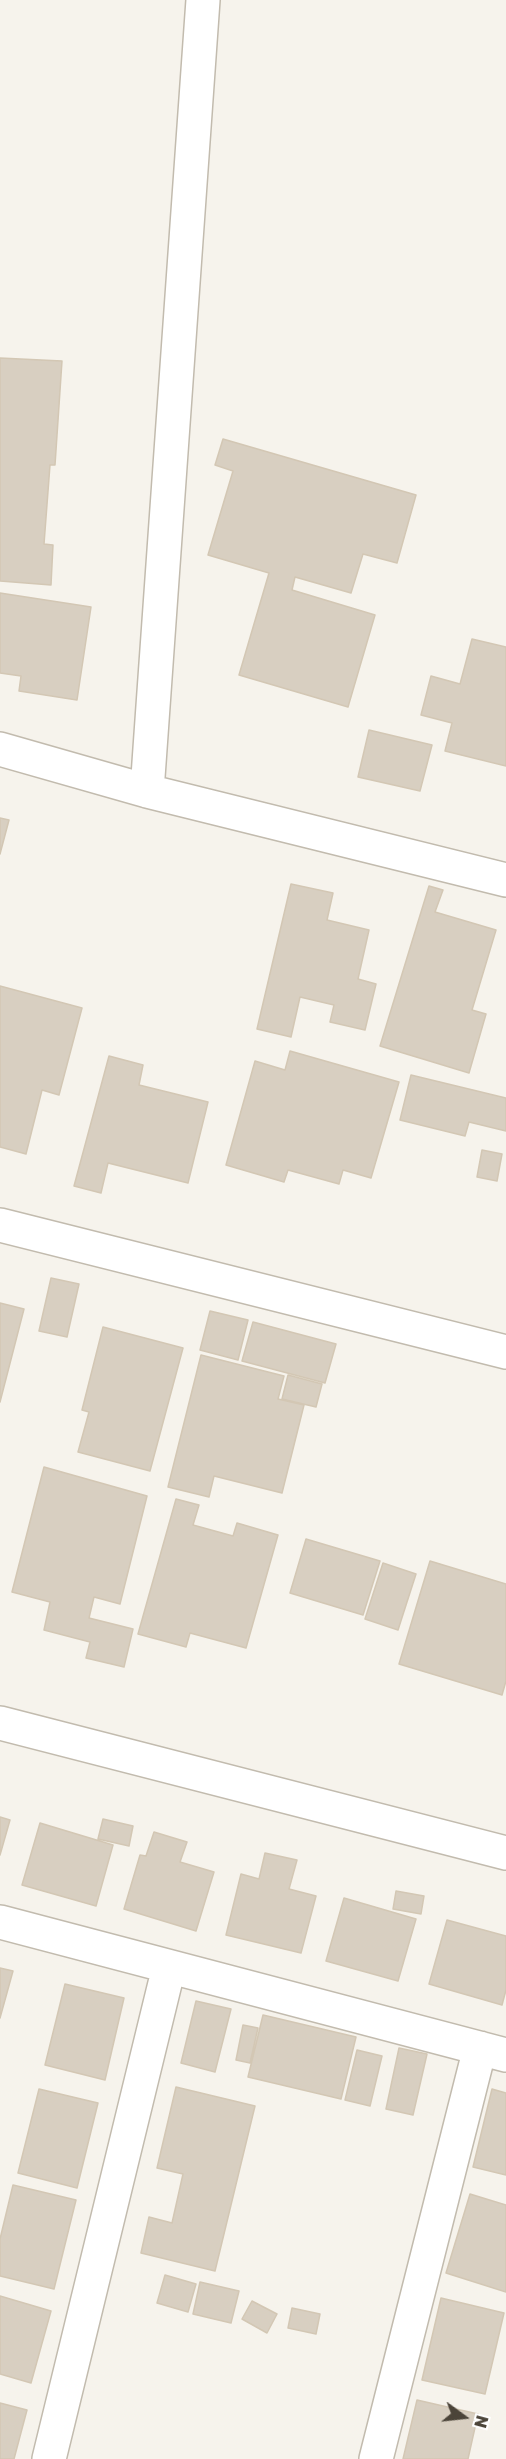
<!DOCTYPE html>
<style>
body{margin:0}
#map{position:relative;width:506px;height:2459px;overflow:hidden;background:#f6f3ec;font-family:"Golos Text",sans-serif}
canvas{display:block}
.north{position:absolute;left:434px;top:2387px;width:60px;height:60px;-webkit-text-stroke:4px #fff;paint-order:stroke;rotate:105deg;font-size:16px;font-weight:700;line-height:24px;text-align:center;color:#4b4439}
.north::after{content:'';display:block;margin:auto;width:21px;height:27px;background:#4b4439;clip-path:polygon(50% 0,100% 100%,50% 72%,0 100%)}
</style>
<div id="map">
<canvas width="506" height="2459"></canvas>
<div class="north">N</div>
</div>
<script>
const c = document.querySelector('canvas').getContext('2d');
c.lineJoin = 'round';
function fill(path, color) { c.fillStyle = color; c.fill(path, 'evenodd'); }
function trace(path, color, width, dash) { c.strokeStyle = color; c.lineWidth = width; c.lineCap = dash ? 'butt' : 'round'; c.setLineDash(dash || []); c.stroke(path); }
const building = new Path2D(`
 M0 358 62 361 55 465H50L44 544 53 545 51 585 0 581Z
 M223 439 416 495 397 563 363 554 351 593 295 577 292 590 375 615 348 707 239 675 269 573 208 555 233 471 215 465Z
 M0 593 91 607 77 700 19 691 21 676 0 673Z
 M472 639 506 647V766L445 751 452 723 421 715 431 676 460 684Z
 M369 730 432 745 420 791 358 777Z
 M0 818 9 820 0 854Z
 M291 884 333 893 327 920 369 930 358 979 376 984 365 1030 330 1022 334 1005 300 997 291 1037 257 1029Z
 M429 886 443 890 435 912 496 930 472 1010 486 1014 469 1073 380 1046Z
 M0 986 82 1008 59 1095 42 1090 26 1154 0 1147Z
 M290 1051 399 1082 371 1178 343 1170 339 1184 288 1170 284 1182 226 1165 255 1061 285 1070Z
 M109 1056 143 1065 139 1085 208 1102 188 1183 108 1163 101 1193 74 1186Z
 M411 1075 506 1098V1131L469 1122 465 1136 400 1120Z
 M482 1150 502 1154 497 1181 477 1177Z
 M51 1278 79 1284 67 1337 39 1331Z
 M0 1303 24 1309 0 1402Z
 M210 1311 248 1320 238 1360 200 1350Z
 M253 1322 336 1344 325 1383 242 1361Z
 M103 1327 183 1348 150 1471 78 1452 89 1412 82 1410Z
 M201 1355 284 1376 278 1399 304 1405 282 1493 214 1476 209 1497 168 1487Z
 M288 1375 322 1384 316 1407 282 1399Z
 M44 1467 147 1496 120 1604 94 1597 89 1618 133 1629 124 1667 86 1658 90 1642 44 1630 50 1602 12 1592Z
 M176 1499 199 1505 193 1525 233 1536 237 1523 278 1535 246 1648 190 1633 186 1647 138 1634Z
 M306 1539 380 1561 363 1615 290 1593Z
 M430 1561 506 1584V1681L502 1695 399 1664Z
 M383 1563 416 1574 398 1630 365 1619Z
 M0 1817 10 1820 0 1855Z
 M103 1819 133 1826 129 1846 98 1839Z
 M40 1823 113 1845 96 1906 22 1885Z
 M154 1832 187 1842 180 1862 214 1872 196 1931 124 1909 140 1855 146 1856Z
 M265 1853 297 1860 289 1889 316 1896 301 1953 226 1935 241 1874 259 1879Z
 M396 1891 424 1896 421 1914 393 1909Z
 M344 1898 416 1919 398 1981 326 1961Z
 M447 1920 506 1936V1990L502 2005 429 1984Z
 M0 1968 13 1971 0 2018Z
 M65 1984 124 1998 105 2080 45 2065Z
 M196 2001 231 2009 215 2072 181 2063Z
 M263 2015 356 2037 341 2099 248 2077Z
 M243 2025 258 2028 250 2063 236 2060Z
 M399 2048 427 2054 413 2115 386 2109Z
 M357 2050 382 2056 370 2106 345 2100Z
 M176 2087 255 2106 215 2271 141 2253 149 2217 172 2223 183 2174 157 2168Z
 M39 2089 98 2103 77 2188 18 2173Z
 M492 2089 506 2093V2175L473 2167Z
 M13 2185 76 2200 54 2289 0 2276V2239Z
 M470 2194 506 2205V2292L446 2273Z
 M165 2275 196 2284 188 2312 157 2303Z
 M200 2282 239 2291 231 2323 193 2314Z
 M0 2296 51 2311 31 2383 0 2374Z
 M441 2298 504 2313 485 2394 422 2380Z
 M252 2301 277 2314 267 2333 242 2319Z
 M292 2308 320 2314 316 2334 288 2328Z
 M417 2400 478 2414 468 2459H403Z
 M0 2403 27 2410 14 2459H0Z`);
const minor = new Path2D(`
 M0 749 147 791 506 880
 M147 791 203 0
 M0 1225 506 1352
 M0 1723 506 1853
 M0 1922 506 2055
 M49 2459 169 1967
 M376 2459 480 2048`);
fill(building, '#d8cfc1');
trace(building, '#d3c7b4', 1.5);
trace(minor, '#c2bbae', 36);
trace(minor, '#fff', 33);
</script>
